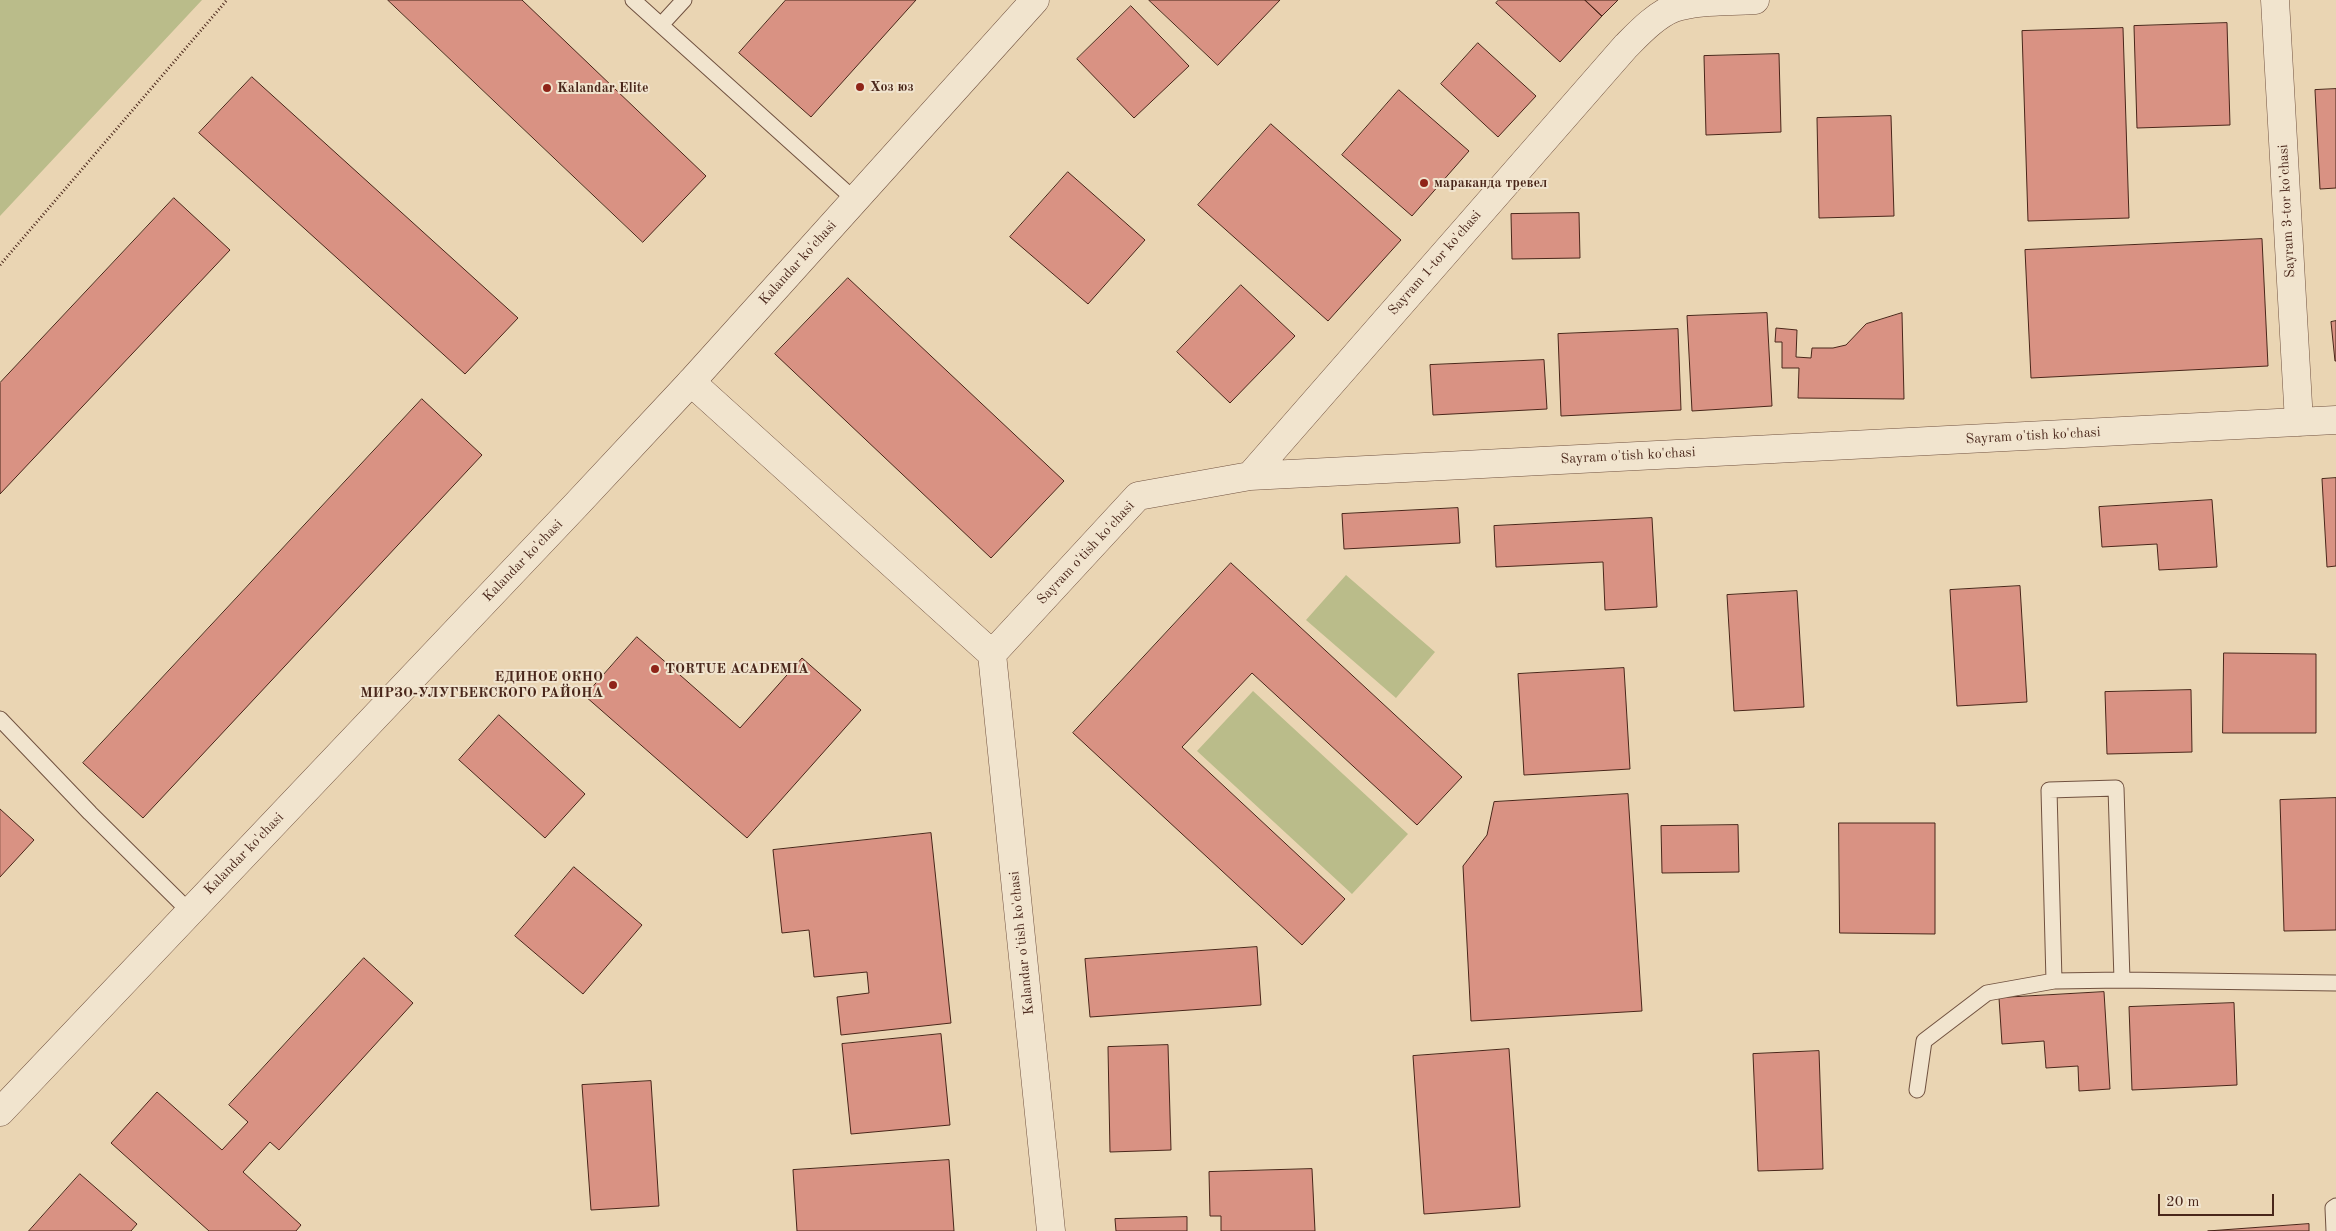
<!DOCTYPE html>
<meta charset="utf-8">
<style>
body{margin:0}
#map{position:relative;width:2336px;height:1231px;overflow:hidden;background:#ead5b3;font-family:"Old Standard TT",serif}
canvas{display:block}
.scale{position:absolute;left:2158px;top:1194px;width:116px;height:22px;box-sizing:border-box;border:2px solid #49261a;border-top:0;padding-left:6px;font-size:15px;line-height:18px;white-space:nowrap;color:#49261a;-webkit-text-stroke:4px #f1e4ce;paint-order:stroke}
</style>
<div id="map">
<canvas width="2336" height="1231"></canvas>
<div class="scale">20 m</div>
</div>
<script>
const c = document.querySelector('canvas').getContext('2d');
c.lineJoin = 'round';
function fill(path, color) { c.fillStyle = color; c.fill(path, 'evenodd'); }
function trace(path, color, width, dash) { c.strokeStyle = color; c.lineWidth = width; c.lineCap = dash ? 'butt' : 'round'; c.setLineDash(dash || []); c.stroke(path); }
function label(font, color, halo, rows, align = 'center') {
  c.font = font + ' "Old Standard TT",serif'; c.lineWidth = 4; c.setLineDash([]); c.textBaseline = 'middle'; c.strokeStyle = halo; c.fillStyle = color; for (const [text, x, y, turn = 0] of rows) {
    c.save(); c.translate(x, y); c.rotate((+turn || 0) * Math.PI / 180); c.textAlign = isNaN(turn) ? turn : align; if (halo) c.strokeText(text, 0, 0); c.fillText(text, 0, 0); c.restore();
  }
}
const green = new Path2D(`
 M0 0H202L0 216Z
 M1346 575 1435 652 1396 698 1306 620Z
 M1253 691 1408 834 1352 894 1197 751Z`);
const building = new Path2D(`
 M388 0H522L706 176 643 242Z
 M786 0H916L811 117 739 53Z
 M1149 0H1280L1218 65Z
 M1499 0H1585L1602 16 1560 62 1496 3Z
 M1585 0H1618L1602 16Z
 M1131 6 1189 66 1134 118 1077 59Z
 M2227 23 2230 125 2137 128 2134 26Z
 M2123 28 2129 218 2028 221 2022 31Z
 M1478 43 1536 96 1498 137 1441 84Z
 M1779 54 1781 132 1706 135 1704 56Z
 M252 77 518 318 465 374 199 133Z
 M2336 89V188L2320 189 2315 90Z
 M1399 90 1469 151 1412 216 1342 155Z
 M1891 116 1894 216 1819 218 1817 118Z
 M1271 124 1401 240 1328 321 1198 205Z
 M1068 172 1145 240 1088 304 1010 237Z
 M174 198 230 250 0 494V383Z
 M1579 213 1580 258 1512 259 1511 214Z
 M2262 239 2268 366 2031 378 2025 250Z
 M848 278 1064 481 991 558 775 354Z
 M1241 285 1295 336 1230 403 1177 352Z
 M1767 313 1772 406 1692 411 1687 316Z
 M1902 313 1904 399 1798 398 1799 368H1782V342H1775L1776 328 1797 330 1796 357 1811 358 1812 348H1833L1846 345 1866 324Z
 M2336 321V361H2335L2331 322Z
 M1678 329 1681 410 1561 416 1558 334Z
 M1544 360 1547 409 1433 415 1430 365Z
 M422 399 482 455 143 818 83 763Z
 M2336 478V566L2327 567 2322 479Z
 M2212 500 2217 567 2159 570 2157 544 2102 547 2099 507Z
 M1458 508 1460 543 1344 549 1342 514Z
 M1652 518 1657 607 1605 610 1603 562 1496 567 1494 526Z
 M1231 563 1462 777 1417 825 1252 673 1182 747 1345 899 1302 945 1073 733Z
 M2020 586 2027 702 1957 706 1950 590Z
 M1797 591 1804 707 1734 711 1727 595Z
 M637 637 740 728 802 658 861 710 747 838 585 696Z
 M2224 653 2316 654V733H2223Z
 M1624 668 1630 769 1524 775 1518 674Z
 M2191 690 2192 752 2107 754 2105 692Z
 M499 715 585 794 545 838 459 760Z
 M1628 794 1642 1011 1471 1021 1463 866 1487 835 1494 802Z
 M2336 798V930L2284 931 2280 800Z
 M0 809 34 840 0 877Z
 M1839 823H1935V934L1840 933Z
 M1738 825 1739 872 1662 873 1661 826Z
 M931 833 951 1023 841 1035 837 997 869 993 867 972 814 977 809 930 782 933 773 850Z
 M574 867 642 925 583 994 515 936Z
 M1257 947 1261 1005 1090 1017 1085 959Z
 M364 958 413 1003 279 1150 270 1142 243 1172 301 1225 296 1231H209L111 1143 157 1092 222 1150 248 1122 229 1105Z
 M2104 992 2110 1089 2079 1091 2078 1066 2046 1068 2044 1041 2002 1044 1999 998Z
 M2234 1003 2237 1085 2132 1090 2129 1007Z
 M941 1034 950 1125 851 1134 842 1044Z
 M1168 1045 1171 1150 1110 1152 1108 1047Z
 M1509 1049 1520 1207 1424 1214 1413 1056Z
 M1819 1051 1823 1169 1758 1171 1753 1054Z
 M651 1081 659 1206 591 1210 582 1085Z
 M949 1160 954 1231H797L793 1170Z
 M1312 1169 1315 1231H1221V1216H1210L1209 1172Z
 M80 1174 137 1224 131 1231H29Z
 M1187 1217V1231H1116L1115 1219Z
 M2309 1224V1231H2208Z`);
const path = new Path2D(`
 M0 265 227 0`);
const service = new Path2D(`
 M633 0 855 200
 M661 25 684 0
 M0 719 90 813 189 911
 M2054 981 2122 980
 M1917 1090 1924 1041 1987 993 2054 981 2049 790 2116 788 2122 980 2336 983
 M2334 1231 2333 1208 2336 1206`);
const minor = new Path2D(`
 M2275 0 2299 422
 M691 382 992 654
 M1250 476 1626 46C1640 32 1656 15 1674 8 1699 0 1729 2 1755 0
 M992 654 1138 496 1250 476 2336 420
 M992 654 1051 1231`);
const tertiary = new Path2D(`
 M0 1112 577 504 691 382 1035 0`);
const markers = [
 [860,87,5,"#8f2418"],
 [547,88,5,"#8f2418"],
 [1424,183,5,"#8f2418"],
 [655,669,5,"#8f2418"],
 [613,685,5,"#8f2418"]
];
const poiNames = [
 ["Хоз юз",870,87],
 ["Kalandar Elite",557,88],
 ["мараканда тревел",1434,183],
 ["TORTUE ACADEMIA",665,669],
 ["ЕДИНОЕ ОКНО",603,677,"right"],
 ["МИРЗО-УЛУГБЕКСКОГО РАЙОНА",603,693,"right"]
];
const streetNames = [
 ["Sayram 3-tor ko'chasi",2287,211,-93],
 ["Kalandar ko'chasi",798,263,-48],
 ["Sayram 1-tor ko'chasi",1435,263,-49],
 ["Sayram o'tish ko'chasi",2033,436,-3],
 ["Sayram o'tish ko'chasi",1628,456,-3],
 ["Sayram o'tish ko'chasi",1086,553,-47],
 ["Kalandar ko'chasi",523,561,-46],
 ["Kalandar ko'chasi",244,854,-46],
 ["Kalandar o'tish ko'chasi",1022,943,-96]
];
fill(green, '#babc8a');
fill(building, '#d99283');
trace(building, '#49261a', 1);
trace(service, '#715240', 17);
trace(minor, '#715240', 29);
trace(tertiary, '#715240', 29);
trace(path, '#49261a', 3, [1, 2.5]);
trace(service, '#f1e4ce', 15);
trace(minor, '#f1e4ce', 28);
trace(tertiary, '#f1e4ce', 28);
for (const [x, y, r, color] of markers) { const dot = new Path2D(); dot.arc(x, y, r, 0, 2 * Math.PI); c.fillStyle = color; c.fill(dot); trace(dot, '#f1e4ce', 2); }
label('bold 14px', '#49261a', '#f1e4ce', poiNames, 'left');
label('14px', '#49261a', '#f1e4ce', streetNames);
</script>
